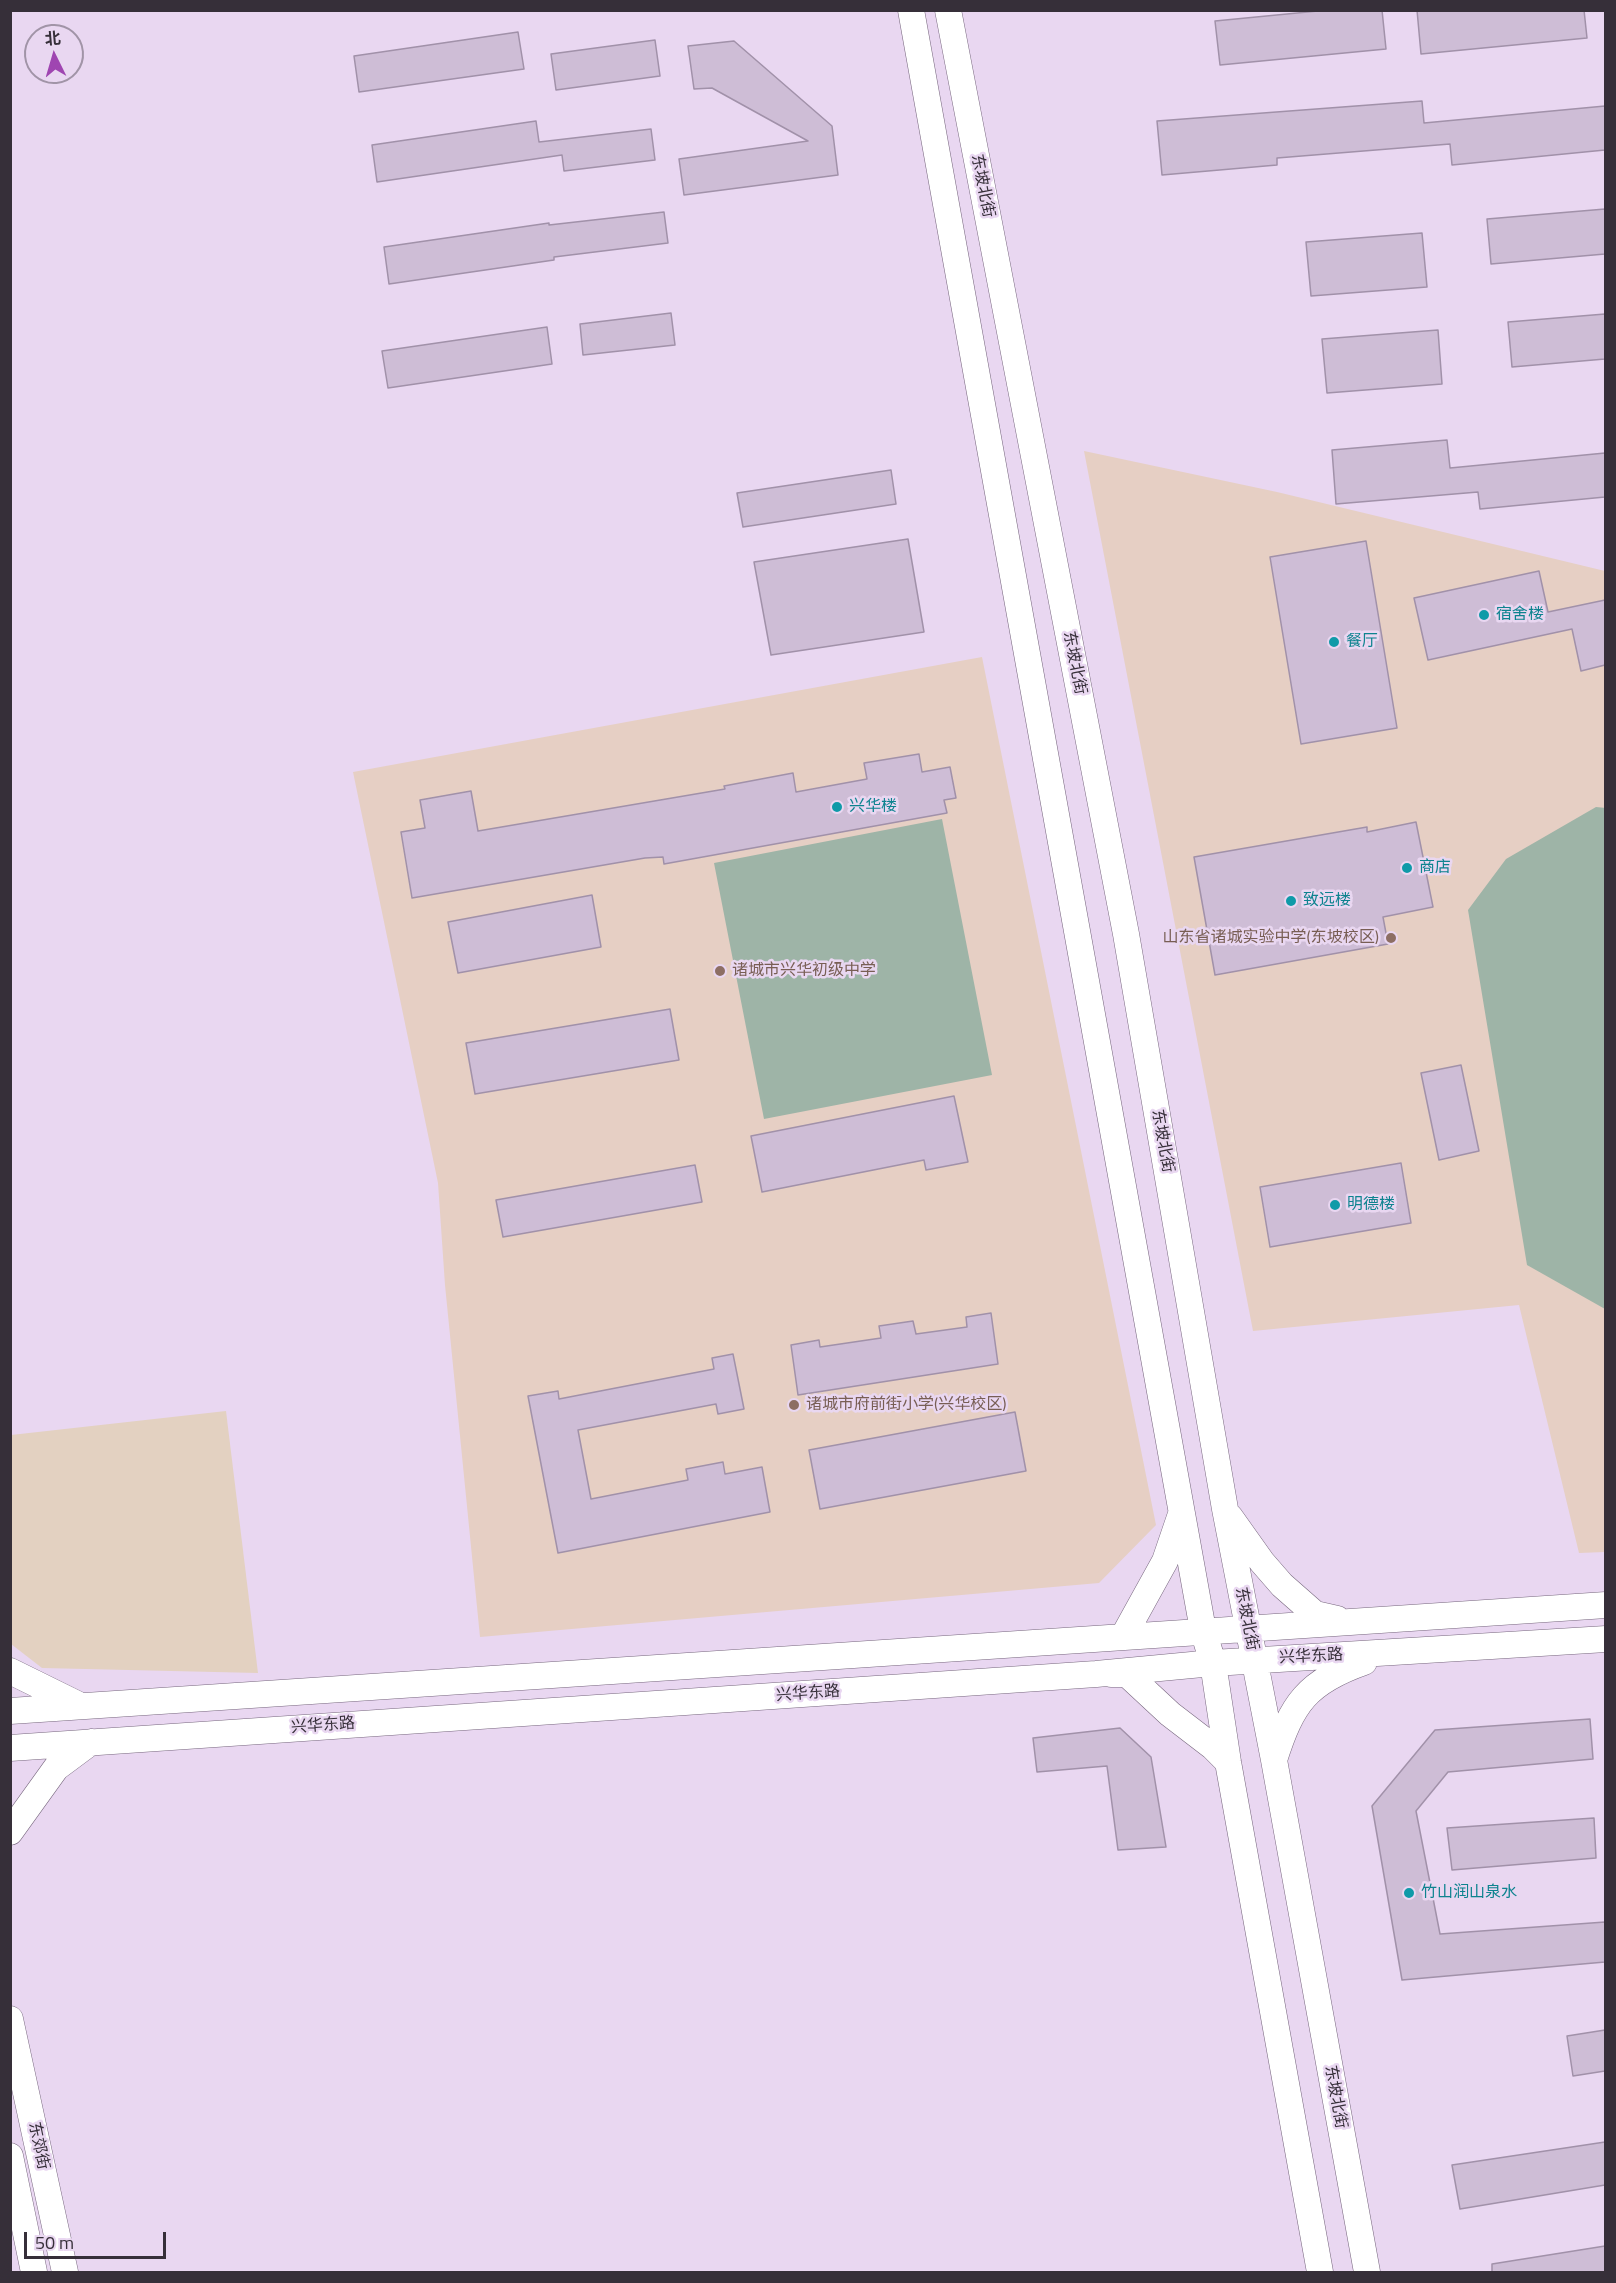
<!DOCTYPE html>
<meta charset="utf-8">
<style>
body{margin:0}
#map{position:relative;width:1616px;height:2283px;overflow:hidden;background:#e9d7f1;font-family:"Titillium Web","Noto Sans SC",sans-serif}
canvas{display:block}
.frame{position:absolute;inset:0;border:12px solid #362f39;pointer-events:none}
.north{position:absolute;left:24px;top:24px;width:60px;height:60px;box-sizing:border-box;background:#e9d7f1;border:2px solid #a194a7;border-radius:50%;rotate:355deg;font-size:16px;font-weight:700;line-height:24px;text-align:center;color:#362f39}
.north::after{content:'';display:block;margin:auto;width:21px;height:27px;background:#9f45b1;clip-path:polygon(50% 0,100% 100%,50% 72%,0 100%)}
.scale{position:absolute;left:24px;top:2232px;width:142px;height:27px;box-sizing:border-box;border:3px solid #362f39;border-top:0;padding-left:8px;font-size:18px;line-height:21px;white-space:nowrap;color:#362f39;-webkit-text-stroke:4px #e9d7f1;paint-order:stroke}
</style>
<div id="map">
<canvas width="1616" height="2283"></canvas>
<div class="frame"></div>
<div class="north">北</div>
<div class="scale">50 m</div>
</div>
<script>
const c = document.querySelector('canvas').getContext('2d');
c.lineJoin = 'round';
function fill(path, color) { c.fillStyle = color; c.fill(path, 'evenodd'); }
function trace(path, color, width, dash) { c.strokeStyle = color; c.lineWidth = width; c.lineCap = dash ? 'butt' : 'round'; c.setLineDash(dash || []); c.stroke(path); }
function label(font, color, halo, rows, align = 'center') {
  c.font = font + ' "Titillium Web","Noto Sans SC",sans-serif'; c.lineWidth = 5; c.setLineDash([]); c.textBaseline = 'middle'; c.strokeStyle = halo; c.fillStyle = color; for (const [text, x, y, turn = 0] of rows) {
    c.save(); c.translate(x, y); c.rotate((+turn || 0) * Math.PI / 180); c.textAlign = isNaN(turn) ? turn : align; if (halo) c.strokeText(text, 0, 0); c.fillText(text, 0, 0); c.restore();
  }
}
const commercial = new Path2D(`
 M226 1411 258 1673 42 1668 11 1644V1435Z`);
const education = new Path2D(`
 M1084 451 1277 492 1605 571V1552L1579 1553 1519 1305 1253 1331Z
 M982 657 1156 1525 1099 1583 480 1637 445 1285 438 1183 353 772Z`);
const green = new Path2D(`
 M1596 807 1606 808 1605 1309 1527 1265 1468 910 1506 859Z
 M942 819 992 1075 764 1119 714 863Z`);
const building = new Path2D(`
 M1328 10H1382L1386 49 1220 65 1215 21Z
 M1417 10H1584L1587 38 1421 54Z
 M518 32 524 69 359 92 354 56Z
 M655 40 660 76 556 90 551 54Z
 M734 41 832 126 838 175 684 195 679 159 808 141 712 88 694 89 688 46Z
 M1422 101 1424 123 1605 106V150L1452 165 1450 144 1277 158V165L1162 175 1157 121Z
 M536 121 539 142 651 129 655 160 564 171 562 155 377 182 372 145Z
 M1605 209V254L1491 264 1487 219Z
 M664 212 668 243 554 257V260L389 284 384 247 549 223V225Z
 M1422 233 1427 287 1311 296 1306 242Z
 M671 313 675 345 583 355 580 324Z
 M1605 314V359L1512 367 1508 322Z
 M547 327 552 364 388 388 382 351Z
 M1438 330 1442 384 1327 393 1322 339Z
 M1447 440 1450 468 1605 453V497L1480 509 1478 492 1336 504 1332 450Z
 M891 470 896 504 743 527 737 493Z
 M908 539 924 632 771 655 754 562Z
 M1366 541 1397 728 1301 744 1270 557Z
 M1539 571 1548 612 1605 600V665L1581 671 1572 629 1428 660 1414 598Z
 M919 754 922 772 950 767 956 798 944 800 947 813 664 864 663 857 645 858 412 898 401 832 425 828 420 800 471 791 478 831 725 789 724 786 793 773 796 792 867 779 864 763Z
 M1416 822 1433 907 1383 917 1388 944 1215 975 1194 857 1367 827V832Z
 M592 895 601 947 458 973 448 922Z
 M670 1009 679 1060 475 1094 466 1043Z
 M1461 1065 1479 1151 1439 1160 1421 1073Z
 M954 1096 968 1162 926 1170 924 1160 762 1192 751 1136Z
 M1401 1163 1411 1223 1270 1247 1260 1187Z
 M695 1165 702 1202 503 1237 496 1200Z
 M991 1313 998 1364 798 1395 791 1345 819 1340 820 1347 881 1338 879 1326 913 1321 916 1334 967 1327 966 1317Z
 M733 1354 744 1409 718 1414 716 1404 578 1430 591 1499 688 1480 686 1469 723 1462 725 1474 762 1467 770 1512 558 1553 528 1396 558 1391 559 1399 714 1369 712 1358Z
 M1015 1412 1026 1471 820 1509 809 1450Z
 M1590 1719 1593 1759 1448 1772 1416 1811 1440 1934 1605 1922V1962L1402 1980 1372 1806 1435 1730Z
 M1120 1728 1151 1757 1166 1847 1118 1850 1107 1766 1037 1772 1033 1738Z
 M1594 1818 1596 1858 1452 1870 1447 1828Z
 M1605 2030V2071L1573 2076 1567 2036Z
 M1605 2142V2185L1460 2209 1452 2165Z
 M1605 2246V2272H1492V2264Z`);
const secondary = new Path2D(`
 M911 10 1203 1630 1213 1663 1228 1762 1320 2272
 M948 10 1126 934 1225 1509 1274 1760 1367 2272
 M1230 1517 1262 1562 1282 1585 1315 1614 1337 1619
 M1123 1637 1165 1561 1181 1514
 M10 1671 77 1704
 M1111 1674H1127L1170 1714 1213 1747 1228 1762
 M10 1711 1606 1605
 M10 1748 1096 1674 1213 1663 1606 1639
 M1274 1760C1292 1703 1307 1682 1364 1662
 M10 1832 56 1768 91 1742
 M10 2019 65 2272
 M10 2156 34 2272`);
const markers = [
 [1484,615,6,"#0f9aa8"],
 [1334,642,6,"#0f9aa8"],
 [837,807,6,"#0f9aa8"],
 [1407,868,6,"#0f9aa8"],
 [1291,901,6,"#0f9aa8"],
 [1391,938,6,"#8d6e63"],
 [720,971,6,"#8d6e63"],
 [1335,1205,6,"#0f9aa8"],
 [794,1405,6,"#8d6e63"],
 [1409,1893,6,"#0f9aa8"]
];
const streetNames = [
 ["东坡北街",982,186,79],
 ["东坡北街",1074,663,79],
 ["东坡北街",1162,1141,80],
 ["东坡北街",1246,1619,79],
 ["兴华东路",1311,1657,-3],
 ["兴华东路",808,1694,-4],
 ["兴华东路",323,1726,-4],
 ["东坡北街",1335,2097,80],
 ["东郊街",38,2146,78]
];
const cultureNames = [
 ["宿舍楼",1496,615],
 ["餐厅",1346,642],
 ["兴华楼",849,807],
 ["商店",1419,868],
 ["致远楼",1303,901],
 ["明德楼",1347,1205],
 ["竹山润山泉水",1421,1893]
];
const educationNames = [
 ["山东省诸城实验中学(东坡校区)",1379,938,"right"],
 ["诸城市兴华初级中学",732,971],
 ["诸城市府前街小学(兴华校区)",806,1405]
];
fill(commercial, '#e3d1c1');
fill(education, '#e6cfc4');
fill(green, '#9eb4a7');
fill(building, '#cebdd6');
trace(building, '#a191a9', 1.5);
trace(secondary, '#77677e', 27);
trace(secondary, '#fff', 26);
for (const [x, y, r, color] of markers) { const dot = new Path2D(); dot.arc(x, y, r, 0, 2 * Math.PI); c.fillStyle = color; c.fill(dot); trace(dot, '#e9d7f1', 2); }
label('16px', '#362f39', '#e9d7f1', streetNames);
label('16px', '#0d838f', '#e9d7f1', cultureNames, 'left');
label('16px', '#785e54', '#e9d7f1', educationNames, 'left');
</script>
